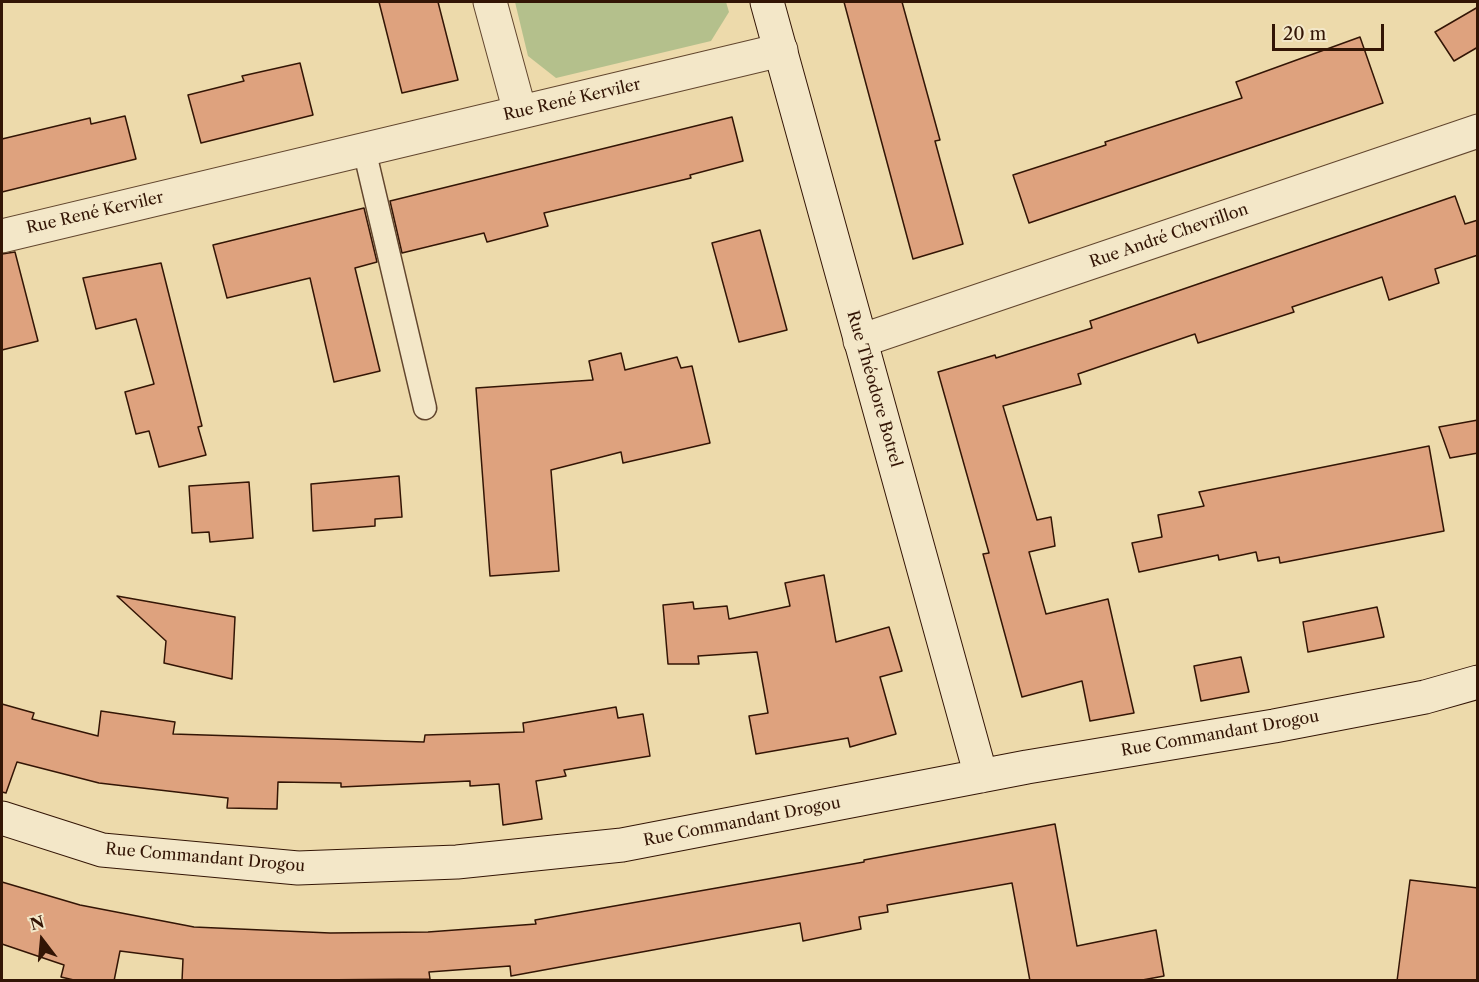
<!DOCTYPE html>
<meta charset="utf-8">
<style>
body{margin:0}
#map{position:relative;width:1479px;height:982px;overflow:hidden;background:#eddaab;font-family:"Libre Caslon Text",serif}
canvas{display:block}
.frame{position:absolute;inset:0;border:3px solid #331505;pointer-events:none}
.north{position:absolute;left:12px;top:910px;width:60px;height:60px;-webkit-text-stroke:4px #f3e7c8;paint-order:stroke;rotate:344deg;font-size:16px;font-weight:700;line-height:24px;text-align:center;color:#331505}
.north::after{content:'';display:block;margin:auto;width:21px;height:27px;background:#331505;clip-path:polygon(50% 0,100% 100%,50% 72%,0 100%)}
.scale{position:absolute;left:1272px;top:24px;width:112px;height:27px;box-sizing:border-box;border:3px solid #331505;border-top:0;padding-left:8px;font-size:18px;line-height:21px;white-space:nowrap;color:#331505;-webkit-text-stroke:4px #f3e7c8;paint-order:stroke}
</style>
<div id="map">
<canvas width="1479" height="982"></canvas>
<div class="frame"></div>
<div class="north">N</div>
<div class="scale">20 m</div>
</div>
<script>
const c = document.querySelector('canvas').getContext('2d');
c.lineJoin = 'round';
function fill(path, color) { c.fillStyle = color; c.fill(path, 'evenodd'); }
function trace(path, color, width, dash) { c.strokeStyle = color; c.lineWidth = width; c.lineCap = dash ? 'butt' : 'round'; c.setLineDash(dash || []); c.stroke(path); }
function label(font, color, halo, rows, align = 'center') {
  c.font = font + ' "Libre Caslon Text",serif'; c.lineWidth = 5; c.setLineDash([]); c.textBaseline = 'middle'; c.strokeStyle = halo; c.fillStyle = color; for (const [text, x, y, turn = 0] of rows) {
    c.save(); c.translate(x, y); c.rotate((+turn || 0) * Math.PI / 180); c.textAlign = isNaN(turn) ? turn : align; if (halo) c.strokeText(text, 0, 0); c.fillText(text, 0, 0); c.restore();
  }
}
const green = new Path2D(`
 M515 2H726L729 12 711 41 556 78 528 56Z`);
const building = new Path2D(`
 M379 2H438L458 80 402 93Z
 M844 2H902L940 140 935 141 963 244 913 259Z
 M1478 7V47L1454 61 1435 32Z
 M1360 37 1383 103 1029 223 1013 175 1106 145 1105 142 1242 98 1236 82Z
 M300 63 313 115 201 143 188 95 244 81 242 76Z
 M125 116 136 159 2 192V139L90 118 91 124Z
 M732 117 743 161 690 175 691 178 544 213 548 226 487 242 484 233 402 253 390 201Z
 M1455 196 1465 224 1478 220V255L1435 269 1439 283 1389 300 1382 277 1292 307 1294 312 1198 343 1195 334 1078 374 1081 384 1003 406 1037 520 1051 517 1055 546 1029 552 1046 614 1108 599 1134 713 1090 721 1082 681 1022 697 983 554 989 553 938 372 995 355 996 358 1092 328 1090 321Z
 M364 208 377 262 355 268 380 371 334 382 310 278 227 298 213 245Z
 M760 230 787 330 739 342 712 243Z
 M15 252 38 341 2 350V254Z
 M161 263 202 426 198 427 206 455 159 467 149 431 136 434 125 392 154 384 136 319 96 329 83 278Z
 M621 353 625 370 677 357 681 368 692 366 710 443 623 463 621 452 551 470 559 571 490 576 476 388 593 380 589 361Z
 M1478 420V453L1450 458 1439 427Z
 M1429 446 1444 531 1280 563 1279 557 1258 561 1256 552 1219 560 1218 555 1139 572 1132 543 1162 537 1158 515 1204 506 1199 492Z
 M399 476 402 517 375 519V526L313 531 311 484Z
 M249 482 253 538 210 542 209 532 192 533 189 486Z
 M824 575 836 642 889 627 902 671 880 677 896 734 850 747 848 738 756 754 749 716 768 713 757 652 698 656 699 664H668L663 605 693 602 694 609 727 606 729 619 790 606 785 583Z
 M117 596 235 617 232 679 164 663 166 641Z
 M1377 607 1384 637 1308 652 1303 622Z
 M1241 657 1249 692 1201 701 1194 666Z
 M2 704 34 713 32 719 98 736 101 711 175 722 173 734 424 742 425 735 524 732 523 723 616 707 618 718 643 714 650 756 564 770 566 776 536 781 542 819 503 825 499 784 470 786V781L341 787V783L278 782 277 809 227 808 228 798 99 783 17 762 6 793 2 792Z
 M1055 824 1077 946 1156 930 1164 976 1137 981H1030L1012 883 887 905 888 912 859 917 861 929 803 941 800 923 511 976 510 966 429 972 430 979 182 981 183 959 120 951 114 981H78L61 977 64 965 2 944V882L80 905 194 927 330 933 428 932 536 924 535 920 864 862V860Z
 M1410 880 1478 888V981H1397Z`);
const lane = new Path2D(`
 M364 149 425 408`);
const street = new Path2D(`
 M490 2 520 112
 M2 236 781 50
 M860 341 1478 131`);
const secondary = new Path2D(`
 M767 2 981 776
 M2 818 102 850 298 868 457 862 622 845 1027 767 1274 726 1425 697 1478 682`);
const streetNames = [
 ["Rue René Kerviler",572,100,-13],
 ["Rue René Kerviler",95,213,-13],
 ["Rue André Chevrillon",1169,236,-19],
 ["Rue Théodore Botrel",874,389,74],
 ["Rue Commandant Drogou",1220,734,-10],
 ["Rue Commandant Drogou",742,822,-11],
 ["Rue Commandant Drogou",205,858,5]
];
fill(green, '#b4c08c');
fill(building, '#dea27e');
trace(building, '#331505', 1.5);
trace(lane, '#62462e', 25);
trace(street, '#62462e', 35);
trace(secondary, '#331505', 35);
trace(lane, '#f3e7c8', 22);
trace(street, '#f3e7c8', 33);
trace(secondary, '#f3e7c8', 33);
label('16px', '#331505', '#f3e7c8', streetNames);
</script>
